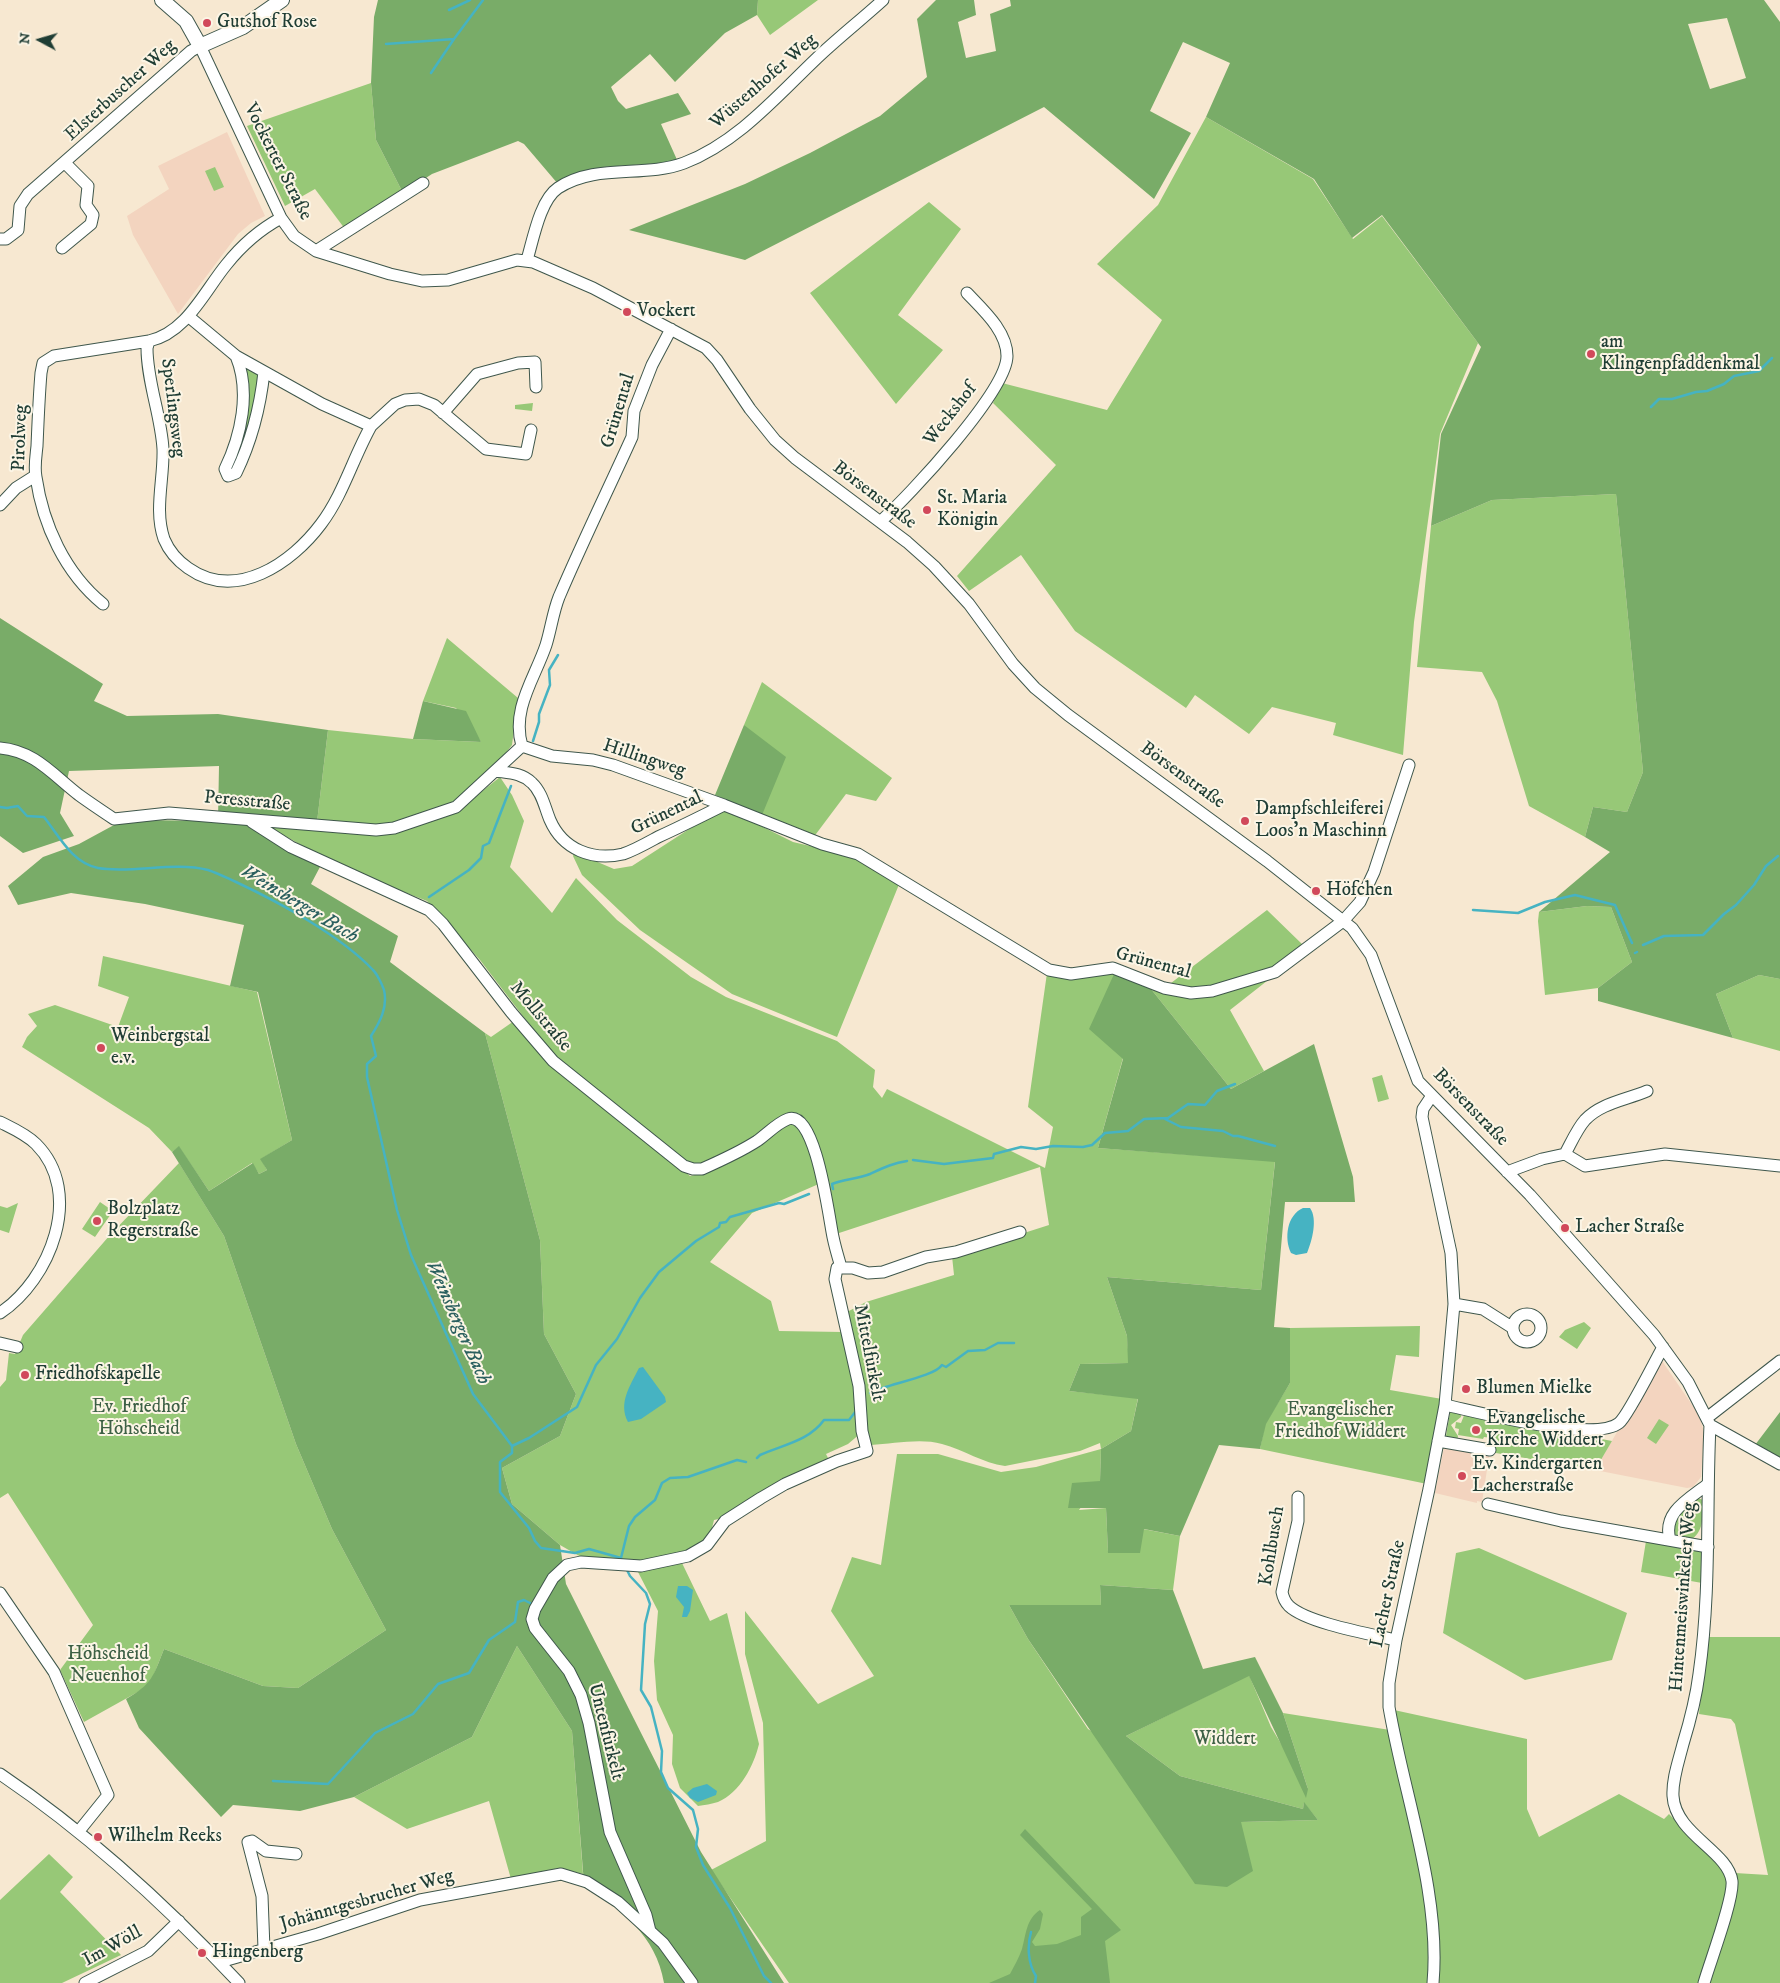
<!DOCTYPE html>
<meta charset="utf-8">
<style>
body{margin:0}
#map{position:relative;width:1780px;height:1983px;overflow:hidden;background:#f7e8d1;font-family:"IM FELL DW Pica",serif}
canvas{display:block}
.north{position:absolute;left:15px;top:15px;width:50px;height:50px;-webkit-text-stroke:4px #fcf5e5;paint-order:stroke;rotate:276deg;font-size:14px;font-weight:700;line-height:20px;text-align:center;color:#1f3d34}
.north::after{content:'';display:block;margin:auto;width:18px;height:22px;background:#1f3d34;clip-path:polygon(50% 0,100% 100%,50% 72%,0 100%)}
</style>
<div id="map">
<canvas width="1780" height="1983"></canvas>
<div class="north">N</div>
</div>
<script>
const c = document.querySelector('canvas').getContext('2d');
c.lineJoin = 'round';
function fill(path, color) { c.fillStyle = color; c.fill(path, 'evenodd'); }
function trace(path, color, width, dash) { c.strokeStyle = color; c.lineWidth = width; c.lineCap = dash ? 'butt' : 'round'; c.setLineDash(dash || []); c.stroke(path); }
function label(font, color, halo, rows, align = 'center') {
  c.font = font + ' "IM FELL DW Pica",serif'; c.lineWidth = 4; c.setLineDash([]); c.textBaseline = 'middle'; c.strokeStyle = halo; c.fillStyle = color; for (const [text, x, y, turn = 0] of rows) {
    c.save(); c.translate(x, y); c.rotate((+turn || 0) * Math.PI / 180); c.textAlign = isNaN(turn) ? turn : align; if (halo) c.strokeText(text, 0, 0); c.fillText(text, 0, 0); c.restore();
  }
}
const built = new Path2D(`
 M227 132 265 216 251 223 238 234 178 314 133 235 127 216 169 189 158 166Z
 M1660 1358 1699 1415 1704 1432 1701 1477 1693 1487 1687 1488 1595 1470Z
 M1445 1442 1490 1450 1482 1502 1477 1501V1503L1435 1493Z`);
const green = new Path2D(`
 M758 0H818L770 35 757 15Z
 M371 83 376 140 403 193 345 229 315 189 285 206 247 126Z
 M1206 117 1313 179 1353 239 1382 216 1478 343 1440 434 1414 622 1403 755 1333 735 1336 723 1272 707 1249 734 1195 695 1186 708 1075 631 1021 555 969 591 957 576 1056 465 993 403 1002 383 1107 410 1162 320 1097 264 1158 205Z
 M215 167 224 187 214 191 205 171Z
 M929 202 961 229 898 315 943 350 896 404 810 293Z
 M245 367 259 373 248 439 235 462 241 441Z
 M533 403 532 411 515 409V405Z
 M1616 494 1643 772 1627 812 1593 807 1585 837 1529 806 1497 701 1482 672 1417 667 1431 526 1492 500Z
 M447 638 518 698 512 745 494 768 460 798 421 817 374 827 317 822 328 730 413 739 481 742 456 708 423 701Z
 M762 682 892 778 876 801 846 794 813 838 762 815 744 725Z
 M500 777 512 795 524 821 510 867 552 913 576 878 617 920 691 977 726 997 837 1041 875 1070 873 1087 882 1098 887 1089 1045 1168 1053 1127 1028 1107 1047 973 1115 972 1123 1058 1098 1148 1275 1161 1261 1290 1107 1277 1127 1336 1129 1363 1080 1364 1069 1391 1138 1398 1131 1431 1101 1449 1100 1481 1079 1510 1106 1508 1108 1552 1143 1529 1180 1536 1173 1590 1100 1585 1101 1605H1009L1028 1639 1088 1729 1240 1822 1318 1820 1304 1803 1303 1809 1180 1776 1126 1736 1249 1675 1271 1727 1308 1789 1283 1713 1390 1730 1418 1859 1431 1946 1428 1983H789L711 1870 766 1841 763 1723 745 1654V1611L818 1704 874 1676 831 1611 852 1557 881 1565 897 1454H938L1001 1472 1036 1467 1101 1449 1100 1443 1080 1451 1005 1466C983 1463 964 1450 942 1444 920 1438 893 1444 871 1445L866 1433 847 1312 866 1302 954 1275 952 1256 1049 1225 1040 1167 836 1234C832 1197 824 1145 800 1114L789 1112C760 1135 729 1160 692 1166L555 1058 480 960 427 901 345 869 265 825 374 833 456 812Z
 M729 810 793 842 857 857 900 882 837 1037 732 994 640 930 582 875 573 856 574 852 614 869 632 866 714 813Z
 M1587 906 1611 907 1632 962 1598 988 1545 995 1538 921 1539 912Z
 M1267 910 1303 945 1272 969 1208 987H1188L1171 983Z
 M103 956 257 992 292 1140 261 1159 267 1170 259 1174 252 1163 209 1191 179 1147 172 1152 149 1128 22 1047 27 1037 37 1026 28 1014 55 1005 118 1027 129 997 98 986Z
 M1759 975 1780 979V1051L1733 1038 1716 994Z
 M1272 977 1230 1010 1264 1071 1231 1089 1147 984 1167 993Z
 M514 1021 690 1176 704 1173 790 1122 801 1124 821 1183 752 1213 710 1262 771 1301 779 1331 843 1332 858 1392 861 1433 848 1444 826 1454 830 1462 723 1518 714 1520 710 1536 699 1546 667 1558 627 1562 581 1557 560 1545 512 1504 502 1468 560 1436 576 1394 544 1334 540 1240 485 1033 491 1037Z
 M1382 1075 1389 1099 1378 1102 1372 1078Z
 M179 1163 224 1236 296 1444 332 1529 386 1630 298 1688 263 1686 164 1649 153 1677 145 1688 84 1722 60 1670 93 1625 8 1493 0 1498V1387L6 1380 9 1353 15 1354 23 1335 110 1235Z
 M100 1202 113 1211 95 1237 82 1229Z
 M18 1203 9 1233 0 1230V1206L7 1208Z
 M1584 1322 1591 1328 1577 1349 1559 1337 1565 1330Z
 M1420 1326 1419 1357 1396 1355 1390 1390 1442 1399 1427 1484 1260 1449 1265 1424 1290 1383V1328Z
 M1451 1407 1462 1409 1461 1417 1451 1425 1458 1436 1457 1444 1445 1442Z
 M1465 1413 1612 1441 1595 1470 1490 1452 1492 1438 1484 1437 1483 1439 1458 1435 1459 1429 1455 1428 1456 1422 1461 1423Z
 M1659 1419 1669 1425 1656 1444 1647 1438Z
 M1698 1498 1703 1500C1702 1514 1705 1530 1692 1539L1678 1538 1673 1532 1675 1517Z
 M1646 1541 1705 1552 1702 1583 1641 1572Z
 M1479 1548 1627 1613 1612 1660 1525 1680 1443 1633 1456 1553Z
 M682 1563 710 1621 727 1613 759 1744C754 1765 740 1793 718 1802 712 1804 704 1805 698 1806L680 1788 672 1764 673 1735 657 1700 654 1661 658 1611 638 1572Z
 M1707 1637H1780V1983H1709L1735 1873 1768 1875 1735 1724 1731 1719 1699 1714Z
 M517 1646 572 1731 583 1874 559 1868 511 1879 489 1801 407 1829 354 1797 472 1737Z
 M1394 1710 1527 1739V1809L1539 1837 1619 1794 1664 1819 1669 1814 1727 1874 1728 1891 1700 1983H1435L1438 1946Z
 M49 1854 73 1877 60 1892 121 1955 62 1983H0V1900Z`);
const forest = new Path2D(`
 M378 0H758L757 15 725 33 675 82 650 54 611 87 618 101 626 109 678 93 691 114 661 124 678 162 603 167 558 184 524 144 518 141 432 174 403 193 376 140 371 83 374 17Z
 M936 0H974L976 15 958 22 966 58 996 51 990 14 1011 6 1010 0H1764L1780 22V979L1759 975 1716 994 1733 1038 1598 1001V988L1632 962 1611 907 1587 906 1539 912 1610 852 1585 837 1593 807 1627 812 1643 772 1616 494 1492 500 1431 526 1441 434 1481 347 1382 215 1352 238 1314 179 1206 117 1230 63 1183 42 1150 111 1191 133 1154 199 1044 107 745 260 629 230 745 184 810 153 880 116 927 77 917 19ZM1727 18 1746 78 1710 89 1688 24Z
 M0 618 103 684 94 701 127 716 218 714 328 730 317 822 249 816 247 826 321 865 311 884 398 936 390 962 485 1033 540 1240 544 1334 576 1394 560 1436 502 1468 512 1504 560 1545 566 1584 701 1852 784 1983H664C656 1935 621 1910 584 1884L572 1731 517 1646 472 1737 354 1797 300 1811 233 1805 221 1817 139 1728 126 1699C152 1684 153 1677 164 1649L263 1686 298 1688 386 1630 332 1529 296 1444 224 1236 172 1152 179 1146 209 1191 253 1163 259 1174 267 1170 260 1159 292 1140 258 992 230 986 244 925 145 904 71 893 18 905 8 886 43 857 79 844 114 825 139 820 218 821 219 766 69 771 60 813 74 836 23 853 0 836Z
 M423 701 466 711 481 742 413 739Z
 M744 725 786 757 762 815 715 795Z
 M1115 972 1147 984 1231 1089 1314 1044 1353 1177 1355 1202H1285L1274 1327 1290 1328V1383L1266 1424 1260 1449 1219 1445 1180 1536 1144 1529 1140 1553H1108L1106 1508H1068L1072 1483 1100 1481 1101 1449 1131 1431 1138 1399 1069 1391 1080 1364 1128 1363 1127 1336 1107 1277 1261 1290 1275 1162 1098 1148 1123 1059 1089 1029Z
 M1780 1412V1459L1755 1445Z
 M1100 1585 1173 1590 1203 1669 1255 1657 1283 1713 1308 1789 1306 1798 1249 1676 1126 1736 1180 1776 1303 1809 1304 1802 1318 1820 1241 1822 1253 1871 1227 1887 1195 1884 1028 1639 1009 1605H1101Z
 M1025 1829 1121 1930 1105 1941 1110 1983H989L1010 1974C1014 1966 1019 1958 1022 1949 1026 1935 1026 1919 1040 1910L1043 1914 1040 1929 1032 1942 1035 1946 1057 1944 1081 1935V1917L1092 1909 1020 1835Z`);
const water = new Path2D(`
 M1303 1208H1310C1318 1219 1312 1241 1307 1253L1296 1255 1291 1253C1284 1238 1287 1215 1303 1208Z
 M643 1367 665 1397 666 1402 641 1419 628 1422C618 1403 630 1386 639 1368Z
 M678 1586H687L693 1590 690 1611 687 1617H682L684 1607 676 1597Z
 M707 1784 717 1791 716 1795 698 1802 690 1798 687 1793 693 1788Z`);
const stream = new Path2D(`
 M449 10 470 0
 M386 44 454 39 483 0
 M431 73 454 39
 M1651 407 1659 399H1672L1696 392 1707 391 1724 384 1734 376 1759 371 1772 358
 M533 741 539 722V714L550 685 549 670 558 655
 M0 807 7 808 18 806 27 816 44 817C59 836 72 863 98 868 131 874 174 861 208 870 217 873 227 878 236 882 279 902 341 936 373 970 377 974 382 984 384 990 388 1007 380 1022 371 1036L376 1056 367 1064V1077L397 1210 411 1255 473 1394 512 1446V1453L500 1462V1492L529 1528 535 1541 541 1548 575 1553 589 1549 621 1558 622 1561
 M429 897 469 870 481 858 483 846 489 843 511 786
 M1473 910 1518 913 1545 902 1575 895 1615 905 1632 943
 M1643 945 1664 936 1703 935 1724 914 1736 905 1754 885 1766 866 1778 856
 M1635 953 1637 952
 M1165 1119 1181 1127 1223 1131 1233 1136H1238L1275 1146
 M913 1160 944 1164 993 1158 994 1154 1021 1147 1036 1149 1053 1146 1083 1147 1092 1145 1105 1133 1128 1131 1144 1119 1168 1118 1188 1104 1205 1105 1217 1091 1235 1084
 M833 1189 832 1184C844 1179 857 1179 870 1174 883 1168 893 1163 907 1161
 M870 1393C887 1384 934 1377 942 1365L946 1367 968 1351 985 1350 998 1343H1014
 M512 1446 529 1438 577 1407 596 1365 617 1339 640 1298 659 1272 696 1241 719 1227 720 1223 726 1222 730 1217 779 1203 784 1204 809 1194
 M757 1458 760 1455C782 1445 809 1441 824 1420H849L856 1411
 M621 1558 629 1526 635 1517 655 1500 662 1483 670 1478 688 1477 737 1460 746 1462
 M626 1568 630 1576 646 1593 650 1604 645 1624 641 1690 651 1707 662 1751 661 1772 668 1788 693 1810 698 1829 696 1847 703 1865 730 1908 764 1976 771 1983
 M273 1781 328 1784 375 1733 413 1714 438 1684 469 1673 489 1640 515 1622 518 1602 524 1600 532 1604
 M1031 1932C1027 1946 1028 1964 1036 1976L1035 1983`);
const minor = new Path2D(`
 M0 239H6L18 230 20 206 28 194 191 51 200 46 281 218 294 236 316 251 390 274 422 281 448 280 517 260 533 262 593 288 706 348 717 360 750 409 775 440 795 458 907 542 934 566 969 604 1013 664 1035 688 1068 715 1267 861 1352 928 1371 955 1418 1081 1530 1195 1654 1335 1688 1382 1710 1425C1706 1508 1711 1592 1699 1674 1696 1698 1690 1721 1683 1744 1679 1760 1672 1779 1673 1796 1675 1834 1728 1851 1732 1881 1734 1899 1710 1962 1704 1983
 M62 248 91 224 93 215 86 205 88 186 65 163
 M316 251 423 183
 M527 260C533 240 540 200 558 188 596 163 644 178 684 163 737 143 777 96 817 58 838 38 861 20 883 0
 M188 316 236 356 322 404 371 426C353 458 343 495 321 524 292 563 236 602 188 568 178 561 169 551 164 539 154 510 164 479 163 449 161 415 147 382 147 348L149 341C186 333 204 292 226 265 241 246 259 230 281 218
 M236 356C251 392 241 436 225 469L228 476 236 473C252 440 260 409 264 372
 M443 413 477 374 518 363 535 362 536 387
 M371 426 395 404 405 400 419 399 434 405 486 449 526 454 531 430
 M0 505 16 488 35 476
 M881 521C909 496 1007 391 1007 356 1007 331 983 310 967 293
 M103 604C65 573 43 525 36 477 34 467 36 456 37 446 38 422 39 397 41 373L43 363 54 356 149 341
 M522 746 552 756 593 760 613 765 724 805
 M0 748C35 751 53 775 79 795 90 803 102 811 114 819L169 813 376 830 394 828 456 807 522 746C511 709 535 678 546 645 551 629 553 612 559 597 582 543 608 490 632 437L634 411 652 365 671 329
 M496 771C509 773 522 773 532 783 542 792 545 808 550 820 563 850 593 861 623 854 635 850 647 843 658 837 680 827 702 816 724 805L822 844 858 854 1049 970 1071 974 1113 968 1164 988 1191 993 1212 991 1275 972 1343 921 1360 902 1374 872 1409 765
 M252 822 291 847 429 910 443 924 511 1012 553 1061 684 1166 693 1169H702C720 1161 740 1152 757 1141 767 1134 777 1123 788 1119 816 1109 829 1219 833 1237 835 1247 838 1257 841 1267
 M1431 1097 1423 1109 1422 1117 1451 1253 1454 1304 1445 1405 1429 1489 1396 1640 1389 1683V1707C1404 1795 1441 1894 1433 1983
 M0 1122C12 1128 26 1134 36 1144 85 1193 50 1280 0 1313
 M1565 1154C1571 1143 1577 1129 1585 1120 1601 1103 1626 1100 1647 1091
 M1507 1172 1542 1159 1565 1154 1585 1166 1665 1154 1780 1166
 M1454 1304 1483 1309 1513 1328
 M1513 1328a14 14 0 1 1 28 0a14 14 0 1 1-28 0Z
 M0 1343 17 1347
 M1445 1405C1478 1412 1594 1443 1619 1423 1628 1416 1655 1361 1663 1347
 M1708 1417 1780 1361
 M1710 1425 1780 1464
 M1438 1441 1490 1450
 M1298 1497V1521L1282 1592C1283 1597 1285 1602 1289 1606 1307 1623 1370 1634 1396 1640
 M1488 1504 1561 1521 1708 1547
 M1670 1540C1662 1512 1689 1499 1708 1484
 M0 1593 54 1672 108 1795 79 1831
 M0 1774C89 1834 166 1905 239 1983
 M650 1931 646 1915 610 1832 589 1723 581 1695 569 1671 535 1628 532 1619 535 1609 553 1578 567 1565 581 1562 641 1566 688 1556 707 1545 725 1521 761 1498 785 1484 837 1461 867 1451 862 1431 859 1386 835 1279 837 1268H853L868 1273 883 1272 926 1257 956 1252 1020 1232
 M264 1949 262 1896 248 1842 252 1841 266 1851 296 1854
 M220 1962 318 1934 420 1900 561 1874 587 1882 618 1902 663 1943 692 1983
 M85 1983 148 1951 179 1921`);
const major = new Path2D(`
 M162 0 186 21 200 46 243 27 282 0`);
const markers = [
 [207,23,5,"#d1495b"],
 [627,312,5,"#d1495b"],
 [1591,354,5,"#d1495b"],
 [927,510,5,"#d1495b"],
 [1245,821,5,"#d1495b"],
 [1316,891,5,"#d1495b"],
 [101,1048,5,"#d1495b"],
 [97,1221,5,"#d1495b"],
 [1565,1228,5,"#d1495b"],
 [25,1375,5,"#d1495b"],
 [1466,1389,5,"#d1495b"],
 [1476,1430,5,"#d1495b"],
 [1462,1476,5,"#d1495b"],
 [98,1837,5,"#d1495b"],
 [202,1953,5,"#d1495b"]
];
const poiNames = [
 ["Gutshof Rose",217,23],
 ["Vockert",637,312],
 ["am",1601,343],
 ["Klingenpfaddenkmal",1601,365],
 ["St. Maria",937,499],
 ["Königin",937,521],
 ["Dampfschleiferei",1255,810],
 ["Loos'n Maschinn",1255,832],
 ["Höfchen",1326,891],
 ["Weinbergstal",111,1037],
 ["e.v.",111,1059],
 ["Bolzplatz",107,1210],
 ["Regerstraße",107,1232],
 ["Lacher Straße",1575,1228],
 ["Friedhofskapelle",35,1375],
 ["Blumen Mielke",1476,1389],
 ["Evangelische",1486,1419],
 ["Kirche Widdert",1486,1441],
 ["Ev. Kindergarten",1472,1465],
 ["Lacherstraße",1472,1487],
 ["Wilhelm Reeks",108,1837],
 ["Hingenberg",212,1953]
];
const streetNames = [
 ["Wüstenhofer Weg",764,82,-41],
 ["Elsterbuscher Weg",121,91,-42],
 ["Vockerter Straße",277,162,63],
 ["Sperlingsweg",172,408,83],
 ["Grünental",619,411,-73],
 ["Weckshof",951,415,-52],
 ["Pirolweg",21,438,-88],
 ["Börsenstraße",874,496,37],
 ["Hillingweg",644,759,18],
 ["Börsenstraße",1182,776,36],
 ["Peresstraße",247,802,5],
 ["Grünental",667,814,-26],
 ["Grünental",1153,964,15],
 ["Mollstraße",540,1017,50],
 ["Börsenstraße",1470,1108,46],
 ["Mittelfürkelt",868,1353,79],
 ["Kohlbusch",1273,1546,-81],
 ["Lacher Straße",1389,1594,-78],
 ["Hintenmeiswinkeler Weg",1684,1597,-86],
 ["Untenfürkelt",605,1732,76],
 ["Johänntgesbrucher Weg",367,1901,-16],
 ["Im Wöll",113,1947,-29]
];
const parkNames = [
 ["Ev. Friedhof",139,1408],
 ["Höhscheid",139,1430],
 ["Evangelischer",1340,1411],
 ["Friedhof Widdert",1340,1433],
 ["Höhscheid",108,1655],
 ["Neuenhof",108,1677],
 ["Widdert",1225,1740]
];
const waterNames = [
 ["Weinsberger Bach",299,905,31],
 ["Weinsberger Bach",457,1323,66]
];
fill(built, '#f3d4bf');
fill(green, '#97c877');
fill(forest, '#79ac68');
fill(water, '#46b3c2');
trace(stream, '#46b3c2', 2.5);
trace(minor, '#3f574c', 13);
trace(major, '#3f574c', 16);
trace(minor, '#fff', 11);
trace(major, '#fff', 14);
for (const [x, y, r, color] of markers) { const dot = new Path2D(); dot.arc(x, y, r, 0, 2 * Math.PI); c.fillStyle = color; c.fill(dot); trace(dot, '#fcf5e5', 2); }
label('19px', '#1f3d34', '#fcf5e5', poiNames, 'left');
label('19px', '#1f3d34', '#fcf5e5', streetNames);
label('19px', '#3d6045', '#fcf5e5', parkNames);
label('italic 20px', '#2b605f', '#fcf5e5', waterNames);
</script>
